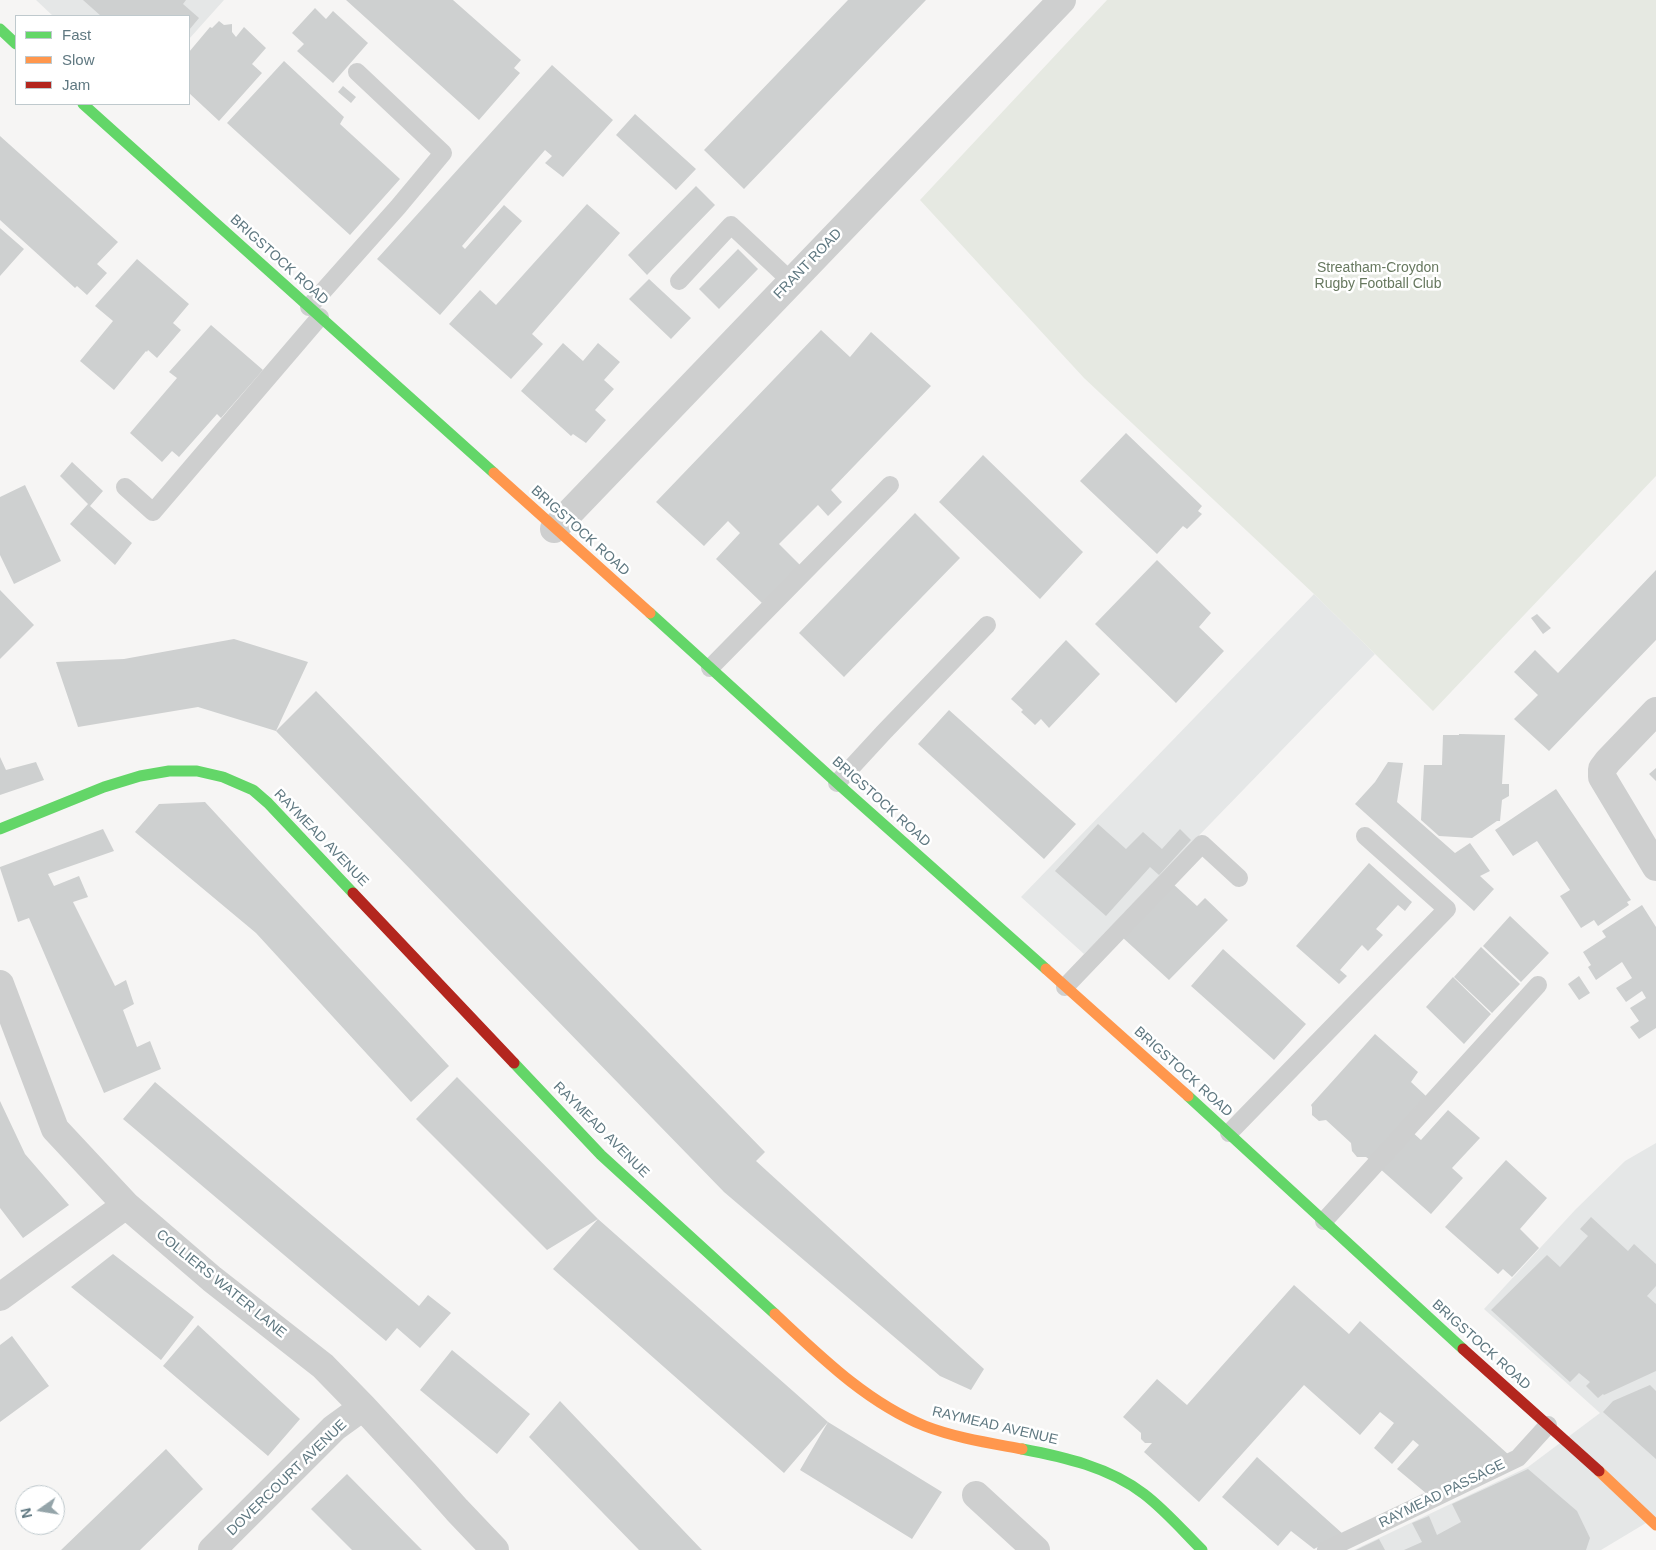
<!DOCTYPE html>
<style>
body{margin:0}
#map{position:relative;width:1656px;height:1550px;overflow:hidden;background:#f6f5f4;font-family:Helvetica,sans-serif}
canvas{display:block}
.legend{position:absolute;left:15px;top:15px;width:175px;height:90px;box-sizing:border-box;background:#fff;border:1px solid #bfc9cd;margin:0;padding:6px 9px;list-style:none;font-size:15px;color:#5f7881}
.legend li{display:flex;align-items:center;gap:10px;height:25px}
.legend b{width:25px;border:1px solid #bfc9cd}
.north{position:absolute;left:15px;top:1485px;width:50px;height:50px;box-sizing:border-box;background:#fff;border:1px solid #bfc9cd;border-radius:50%;rotate:257deg;font-size:14px;font-weight:700;line-height:20px;text-align:center;color:#5f7881}
.north::after{content:'';display:block;margin:auto;width:18px;height:22px;background:#94a4a9;clip-path:polygon(50% 0,100% 100%,50% 72%,0 100%)}
</style>
<div id="map">
<canvas width="1656" height="1550"></canvas>
<ul class="legend">
<li><b style="height:6px;background:#63d668"></b>Fast</li>
<li><b style="height:6px;background:#ff974d"></b>Slow</li>
<li><b style="height:6px;background:#b3261e"></b>Jam</li>
</ul>
<div class="north">N</div>
</div>
<script>
const c = document.querySelector('canvas').getContext('2d');
c.lineJoin = 'round';
function fill(path, color) { c.fillStyle = color; c.fill(path, 'evenodd'); }
function trace(path, color, width, dash) { c.strokeStyle = color; c.lineWidth = width; c.lineCap = dash ? 'butt' : 'round'; c.setLineDash(dash || []); c.stroke(path); }
function label(font, color, halo, rows, align = 'center') {
  c.font = font + ' Helvetica,sans-serif'; c.lineWidth = 5; c.setLineDash([]); c.textBaseline = 'middle'; c.strokeStyle = halo; c.fillStyle = color; for (const [text, x, y, turn = 0] of rows) {
    c.save(); c.translate(x, y); c.rotate((+turn || 0) * Math.PI / 180); c.textAlign = isNaN(turn) ? turn : align; if (halo) c.strokeText(text, 0, 0); c.fillText(text, 0, 0); c.restore();
  }
}
const built = new Path2D(`
 M36 0H224L189 39V16H53Z
 M1314 594 1375 654 1084 954 1021 897Z
 M1656 1143V1517L1601 1550H1354L1528 1467 1600 1413 1484 1309 1575 1210 1625 1161Z`);
const green = new Path2D(`
 M1107 0H1656V476L1433 711 1314 594 1084 378 920 200Z`);
const building = new Path2D(`
 M83 0H186L183 4 199 18 189 30V16H101Z
 M346 0H453L521 60 514 68 520 73 479 120Z
 M848 0H926L744 189 704 150Z
 M315 8 326 19 333 11 368 43 333 83 297 51 304 44 292 33Z
 M219 21 224 25 232 24V32L236 37 244 27 266 48 252 64 262 73 219 121 189 93V52L210 27 212 28Z
 M284 61 344 117 340 124 400 179 350 235 227 123Z
 M552 65 613 120 563 177 545 163 552 156 545 150 462 246 465 249 504 205 522 221 440 315 377 259Z
 M343 86 356 97 351 103 338 92Z
 M635 114 696 169 676 190 616 135Z
 M0 136 118 242 97 264 107 273 87 295 77 286 75 288 0 220Z
 M696 186 715 205 647 275 628 255Z
 M587 204 620 233 532 334 543 344 511 379 449 324 480 290 496 305Z
 M0 228 24 249 0 276Z
 M738 249 758 269 719 309 699 289Z
 M137 259 189 304 173 323 181 330 157 358 148 350 147 352 146 351 114 390 80 361 113 321 95 306Z
 M649 279 691 318 671 339 629 299Z
 M211 325 263 370 221 418 217 414 179 457 172 451 162 462 130 433 177 378 169 372Z
 M821 330 850 357 871 332 931 386 831 490 842 502 828 516 818 505 779 544 800 565 762 603 716 559 740 533 728 521 704 546 656 502Z
 M563 343 583 361 598 343 620 362 604 380 614 389 595 410 606 420 586 443 573 434 571 436 521 391Z
 M1126 433 1202 506 1198 511 1202 514 1187 529 1183 526 1157 554 1080 481Z
 M983 455 1083 552 1040 599 939 502Z
 M72 462 103 491 90 506 132 543 115 565 70 524 88 504 60 476Z
 M25 485 61 561 14 584 0 555V497Z
 M915 513 960 558 844 677 799 633Z
 M1157 560 1211 613 1199 627 1224 651 1176 703 1095 624Z
 M1656 570V640L1549 751 1514 719 1538 695 1514 672 1535 650 1558 673Z
 M0 590 34 625 0 659Z
 M1537 614 1551 628 1543 634 1531 618Z
 M234 639 308 662 276 731 198 707 78 727 56 662 124 659Z
 M1066 640 1100 674 1049 728 1041 719 1035 725 1021 712 1023 710 1011 699Z
 M316 691 765 1152 756 1161 984 1369 971 1390 940 1376 724 1192 276 731Z
 M949 710 1076 824 1044 859 918 744Z
 M1459 734 1505 735 1502 784H1509V796L1502 800 1500 821H1497L1472 838 1439 836 1421 820 1424 765H1442L1443 735H1459Z
 M0 757 6 770 36 762 44 780 0 795Z
 M1388 762 1403 763 1397 802 1455 853 1470 843 1490 871 1480 876 1494 889 1474 911 1355 804 1375 782Z
 M1656 768V781L1649 774Z
 M1556 789 1631 900 1627 902 1629 905 1598 926 1594 920 1581 928 1560 896 1570 890 1537 841 1513 856 1495 830Z
 M205 802 449 1066 411 1102 256 933 135 832 159 804Z
 M1098 824 1126 849 1143 832 1162 849 1180 829 1191 840 1159 875 1150 867 1106 916 1055 871Z
 M103 829 114 851 48 874 54 886 79 876 88 897 73 902 115 986 126 980 134 1004 123 1010 137 1047 150 1041 161 1069 104 1093 29 918 18 922 0 868V867Z
 M1369 863 1412 902 1405 911 1398 905 1376 929 1383 935 1368 951 1362 945 1340 970 1347 976 1339 984 1296 946Z
 M1172 883 1197 906 1205 898 1228 920 1169 980 1122 937Z
 M1642 905 1656 927V1028L1639 1039 1630 1027 1639 1021 1630 1008 1646 998 1642 991 1626 1002 1616 988 1632 978 1622 962 1596 980 1588 967 1591 965 1583 952 1606 937 1602 931Z
 M1510 916 1549 953 1521 982 1483 946Z
 M1481 947 1520 984 1492 1013 1454 977Z
 M1223 949 1306 1024 1274 1060 1191 986Z
 M1579 976 1590 993 1579 1000 1568 984Z
 M1453 977 1491 1014 1464 1044 1426 1007Z
 M1375 1034 1418 1072 1411 1082 1426 1096 1370 1160 1366 1157H1357L1352 1151 1351 1143 1326 1120 1319 1121 1312 1115V1107L1311 1105Z
 M457 1077 598 1219 547 1250 416 1119Z
 M155 1082 419 1306 428 1295 451 1313 420 1348 397 1328 386 1341 123 1119Z
 M0 1101 25 1154 69 1205 23 1238 0 1208Z
 M1448 1110 1480 1138 1452 1168 1463 1178 1431 1214 1378 1167 1411 1131 1421 1140Z
 M1506 1160 1547 1198 1520 1229 1539 1248 1512 1277 1503 1269 1498 1274 1445 1227Z
 M1591 1217 1628 1251 1634 1244 1656 1264V1286L1647 1296 1656 1304V1371L1604 1395 1603 1394 1598 1398 1586 1386 1590 1382 1579 1373 1570 1382 1491 1310 1547 1255 1560 1267 1588 1236 1580 1229Z
 M598 1219 828 1422 784 1473 553 1269Z
 M113 1254 194 1317 161 1360 71 1287Z
 M1294 1285 1349 1334 1360 1321 1509 1455 1427 1494 1397 1469 1419 1445 1413 1440 1392 1464 1374 1448 1394 1423 1380 1412 1360 1435 1304 1385 1199 1502 1144 1452 1152 1443H1145L1141 1439V1433L1123 1417 1157 1379 1187 1405Z
 M198 1325 300 1419 268 1456 163 1366Z
 M12 1336 49 1386 0 1422V1345Z
 M452 1350 530 1414 497 1454 420 1390Z
 M1650 1385 1656 1391V1459L1603 1412 1613 1401Z
 M560 1401 702 1550H639L529 1437Z
 M828 1422 942 1492 912 1539 800 1470Z
 M166 1449 203 1489 140 1550H61Z
 M1257 1457 1343 1534 1314 1549 1291 1531 1278 1546 1222 1497Z
 M1528 1469 1577 1511 1590 1538 1586 1550H1404L1422 1542 1412 1523 1429 1516 1437 1535 1461 1522 1452 1504Z
 M347 1474 422 1550H352L311 1509Z
 M1379 1539 1385 1550H1356Z`);
const lane = new Path2D(`
 M679 281 731 225 791 281
 M309 307 398 207 443 153 357 72
 M125 487 153 512 320 317
 M710 668 890 485
 M837 783 884 732 987 625
 M1065 987 1202 844 1239 878
 M1229 1133 1447 909 1365 836
 M1324 1221 1538 985
 M1326 1550 1518 1458 1548 1425`);
const street = new Path2D(`
 M554 529 1062 0
 M1656 711 1608 761 1602 769V777L1656 867
 M0 984 55 1129 126 1205 212 1279 323 1366 363 1407 425 1474 457 1510 495 1550
 M0 1297 126 1205
 M976 1495 1036 1550
 M212 1550 334 1428 363 1407`);
const fast = new Path2D(`
 M0 29 16 44
 M83 104 494 473
 M650 613 837 783 1046 969
 M0 829 104 787 140 776 169 771H197L223 777 253 790 268 803 353 893
 M514 1063 601 1155 775 1314
 M1188 1096 1463 1349
 M1022 1449C1064 1457 1109 1467 1144 1494 1165 1510 1183 1531 1202 1550`);
const slow = new Path2D(`
 M494 473 650 613
 M1046 969 1188 1096
 M775 1314C820 1356 866 1402 925 1426 956 1438 990 1443 1022 1449
 M1599 1471 1656 1525`);
const jam = new Path2D(`
 M353 893 514 1063
 M1463 1349 1599 1471`);
const streetNames = [
 ["BRIGSTOCK ROAD",279,260,42],
 ["FRANT ROAD",808,264,-46],
 ["BRIGSTOCK ROAD",580,531,42],
 ["BRIGSTOCK ROAD",881,802,42],
 ["RAYMEAD AVENUE",321,838,46],
 ["BRIGSTOCK ROAD",1183,1072,42],
 ["RAYMEAD AVENUE",601,1130,45],
 ["COLLIERS WATER LANE",221,1284,39],
 ["BRIGSTOCK ROAD",1481,1345,42],
 ["RAYMEAD AVENUE",995,1426,13],
 ["DOVERCOURT AVENUE",287,1478,-44],
 ["RAYMEAD PASSAGE",1442,1494,-26]
];
const parkNames = [
 ["Streatham-Croydon",1378,268],
 ["Rugby Football Club",1378,284]
];
fill(built, '#e5e7e7');
fill(green, '#e6e9e2');
fill(building, '#ced0d0');
trace(lane, '#cecfcf', 18);
trace(street, '#cecfcf', 28);
trace(fast, '#63d668', 11);
trace(slow, '#ff974d', 11);
trace(jam, '#b3261e', 11);
label('14px', '#5f7881', '#fff', streetNames);
label('14px', '#67785f', '#fff', parkNames);
</script>
